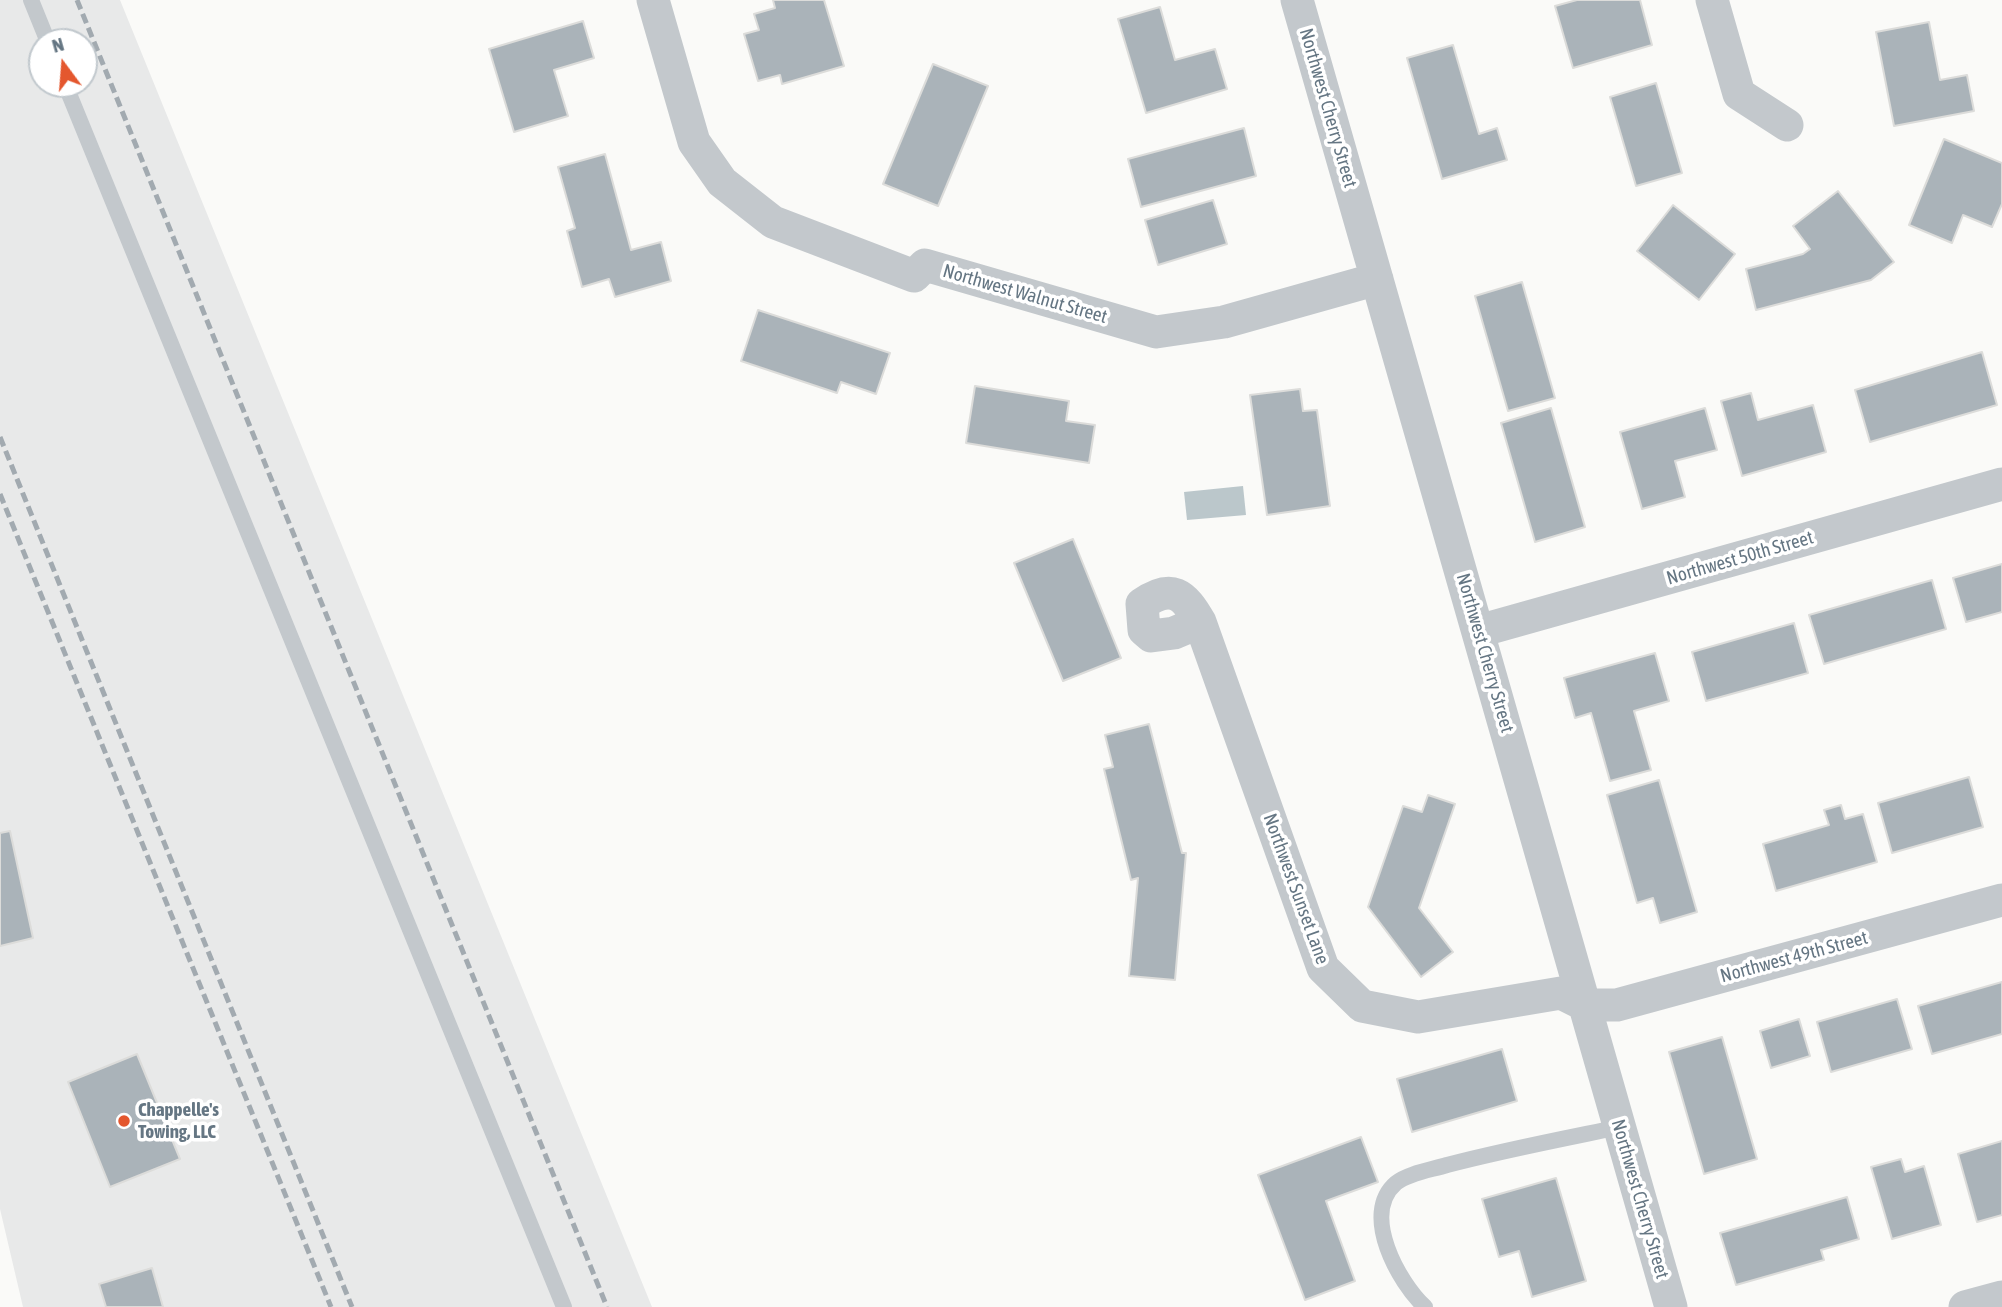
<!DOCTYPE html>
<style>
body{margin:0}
#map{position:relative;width:2002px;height:1307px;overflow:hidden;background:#fafaf8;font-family:"Asap Condensed",sans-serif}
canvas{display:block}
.north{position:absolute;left:28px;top:28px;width:70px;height:70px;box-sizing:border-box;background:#fff;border:2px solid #c1c8cd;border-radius:50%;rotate:344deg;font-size:19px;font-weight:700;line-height:28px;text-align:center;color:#657683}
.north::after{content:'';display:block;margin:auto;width:24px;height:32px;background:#e4572e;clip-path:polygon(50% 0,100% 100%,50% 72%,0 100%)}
</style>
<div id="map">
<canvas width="2002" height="1307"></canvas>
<div class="north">N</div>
</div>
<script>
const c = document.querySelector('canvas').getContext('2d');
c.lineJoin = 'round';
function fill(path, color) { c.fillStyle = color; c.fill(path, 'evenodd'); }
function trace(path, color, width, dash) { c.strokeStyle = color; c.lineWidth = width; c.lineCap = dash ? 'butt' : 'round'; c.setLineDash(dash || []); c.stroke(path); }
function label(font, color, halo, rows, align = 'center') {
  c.font = font + ' "Asap Condensed",sans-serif'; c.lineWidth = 7; c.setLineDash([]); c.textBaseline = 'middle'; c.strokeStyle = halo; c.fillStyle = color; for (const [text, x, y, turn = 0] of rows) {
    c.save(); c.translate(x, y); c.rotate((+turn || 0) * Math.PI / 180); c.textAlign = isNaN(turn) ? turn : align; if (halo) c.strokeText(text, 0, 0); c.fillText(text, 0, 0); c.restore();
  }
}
const built = new Path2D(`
 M0 0H120L652 1307H23L0 1209ZM42 42H84V84H42Z`);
const water = new Path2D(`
 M1243 486 1246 515 1187 520 1184 492Z`);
const building = new Path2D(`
 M773 0H824L844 66 782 84 780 75 758 81 744 34 759 30 754 14 775 8Z
 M1577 0H1640L1652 45 1573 68 1555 6Z
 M1160 7 1175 60 1215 49 1227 89 1146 113 1118 19Z
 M583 21 594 58 554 70 568 116 514 132 489 49Z
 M1929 22 1940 80 1967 75 1974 111 1894 126 1876 32Z
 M1453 45 1479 134 1497 128 1507 160 1442 179 1407 58Z
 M933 64 988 86 938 206 883 184Z
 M1656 83 1682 173 1636 186 1610 97Z
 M1244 128 1256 176 1141 207 1128 159Z
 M1944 139 2002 163V204L1992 227 1963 215 1952 243 1909 225Z
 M605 154 631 250 661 242 671 281 615 297 609 279 582 287 567 231 575 228 558 167Z
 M1838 191 1894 262 1871 280 1756 310 1746 269 1803 254 1810 249 1793 226Z
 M1213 200 1227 244 1158 265 1145 220Z
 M1673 205 1735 254 1699 300 1637 251Z
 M1522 282 1555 398 1508 411 1475 296Z
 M758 310 890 353 876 394 841 382 837 393 741 361Z
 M1982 352 1997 405 1870 442 1855 390Z
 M975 386 1069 401 1066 421 1095 425 1089 463 966 443Z
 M1300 389 1303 411 1317 410 1330 506 1267 515 1250 395Z
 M1751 393 1758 420 1813 405 1826 452 1742 476 1721 401Z
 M1551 408 1585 527 1535 542 1501 423Z
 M1705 408 1717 450 1675 461 1685 497 1642 509 1620 432Z
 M1073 539 1121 658 1063 681 1014 563Z
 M2002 564V612L1966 622 1953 578Z
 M1932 580 1946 629 1824 664 1809 615Z
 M1794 623 1808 673 1706 701 1692 652Z
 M1655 653 1669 701 1634 711 1651 770 1610 781 1591 713 1575 718 1564 678Z
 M1149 724 1182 853H1186L1175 980 1129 976 1138 878 1131 880 1104 769 1113 767 1105 735Z
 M1969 777 1983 827 1892 853 1878 803Z
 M1659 780 1697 912 1660 923 1653 898 1637 903 1607 795Z
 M1428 795 1455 804 1419 908 1453 952 1421 977 1368 907 1403 806 1422 812Z
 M1841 805 1845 819 1863 814 1877 862 1776 891 1763 844 1829 825 1824 810Z
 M10 831 33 938 0 946V833Z
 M2002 982V1034L1932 1054 1918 1006Z
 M1897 999 1912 1049 1831 1072 1817 1022Z
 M1799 1019 1810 1056 1771 1068 1760 1031Z
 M1722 1037 1757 1159 1704 1174 1669 1052Z
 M1502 1049 1517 1101 1412 1132 1397 1079Z
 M137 1054 180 1159 110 1187 68 1082Z
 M1361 1137 1378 1182 1326 1201 1355 1281 1305 1300 1258 1175Z
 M2002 1141V1215L1977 1222 1958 1154Z
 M1901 1159 1905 1172 1924 1166 1941 1225 1892 1239 1871 1167Z
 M1556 1178 1586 1281 1532 1297 1519 1251 1499 1257 1482 1199Z
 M1847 1197 1859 1239 1821 1250 1824 1260 1736 1285 1720 1233Z
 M152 1268 163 1307H106L99 1284Z`);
const lane = new Path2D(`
 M31 0 48 42
 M65 84 564 1307
 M1425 1307C1399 1283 1360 1214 1396 1183 1409 1173 1431 1170 1447 1165 1504 1150 1562 1139 1620 1127`);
const street = new Path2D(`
 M653 0 694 142 722 182 773 222 914 276 925 265 1156 332 1224 322 1377 279
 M1297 0 1671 1307
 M1712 0 1739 94 1787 125
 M1200 622 1174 633 1151 636 1144 630 1142 604C1172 583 1184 594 1200 622L1323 968 1362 1006 1418 1017 1561 993 1585 1005H1617L2002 900
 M1479 631 2002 484
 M1965 1307 2002 1297`);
const rail = new Path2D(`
 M77 0 607 1307
 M0 437 352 1307
 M0 494 331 1307`);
const markers = [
 [124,1121,7,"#e4572e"]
];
const streetNames = [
 ["Northwest Cherry Street",1328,108,74],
 ["Northwest Walnut Street",1025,294,16],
 ["Northwest 50th Street",1740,558,-16],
 ["Northwest Cherry Street",1485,653,74],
 ["Northwest Sunset Lane",1296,889,70],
 ["Northwest 49th Street",1794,957,-15],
 ["Northwest Cherry Street",1640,1199,74]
];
const poiNames = [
 ["Chappelle's",138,1110],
 ["Towing, LLC",138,1132]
];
fill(built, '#e8e9e9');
fill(water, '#bbc7cb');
fill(building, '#aab3b9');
trace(building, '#dcdcda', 2);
trace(lane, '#c3c8cc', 16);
trace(street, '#c3c8cc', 33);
trace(rail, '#a2aab0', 5, [10, 5]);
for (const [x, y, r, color] of markers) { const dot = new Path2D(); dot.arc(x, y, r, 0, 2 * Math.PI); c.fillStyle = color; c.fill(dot); trace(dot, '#fff', 2.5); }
label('19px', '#657683', '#fff', streetNames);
label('bold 19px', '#657683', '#fff', poiNames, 'left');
</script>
